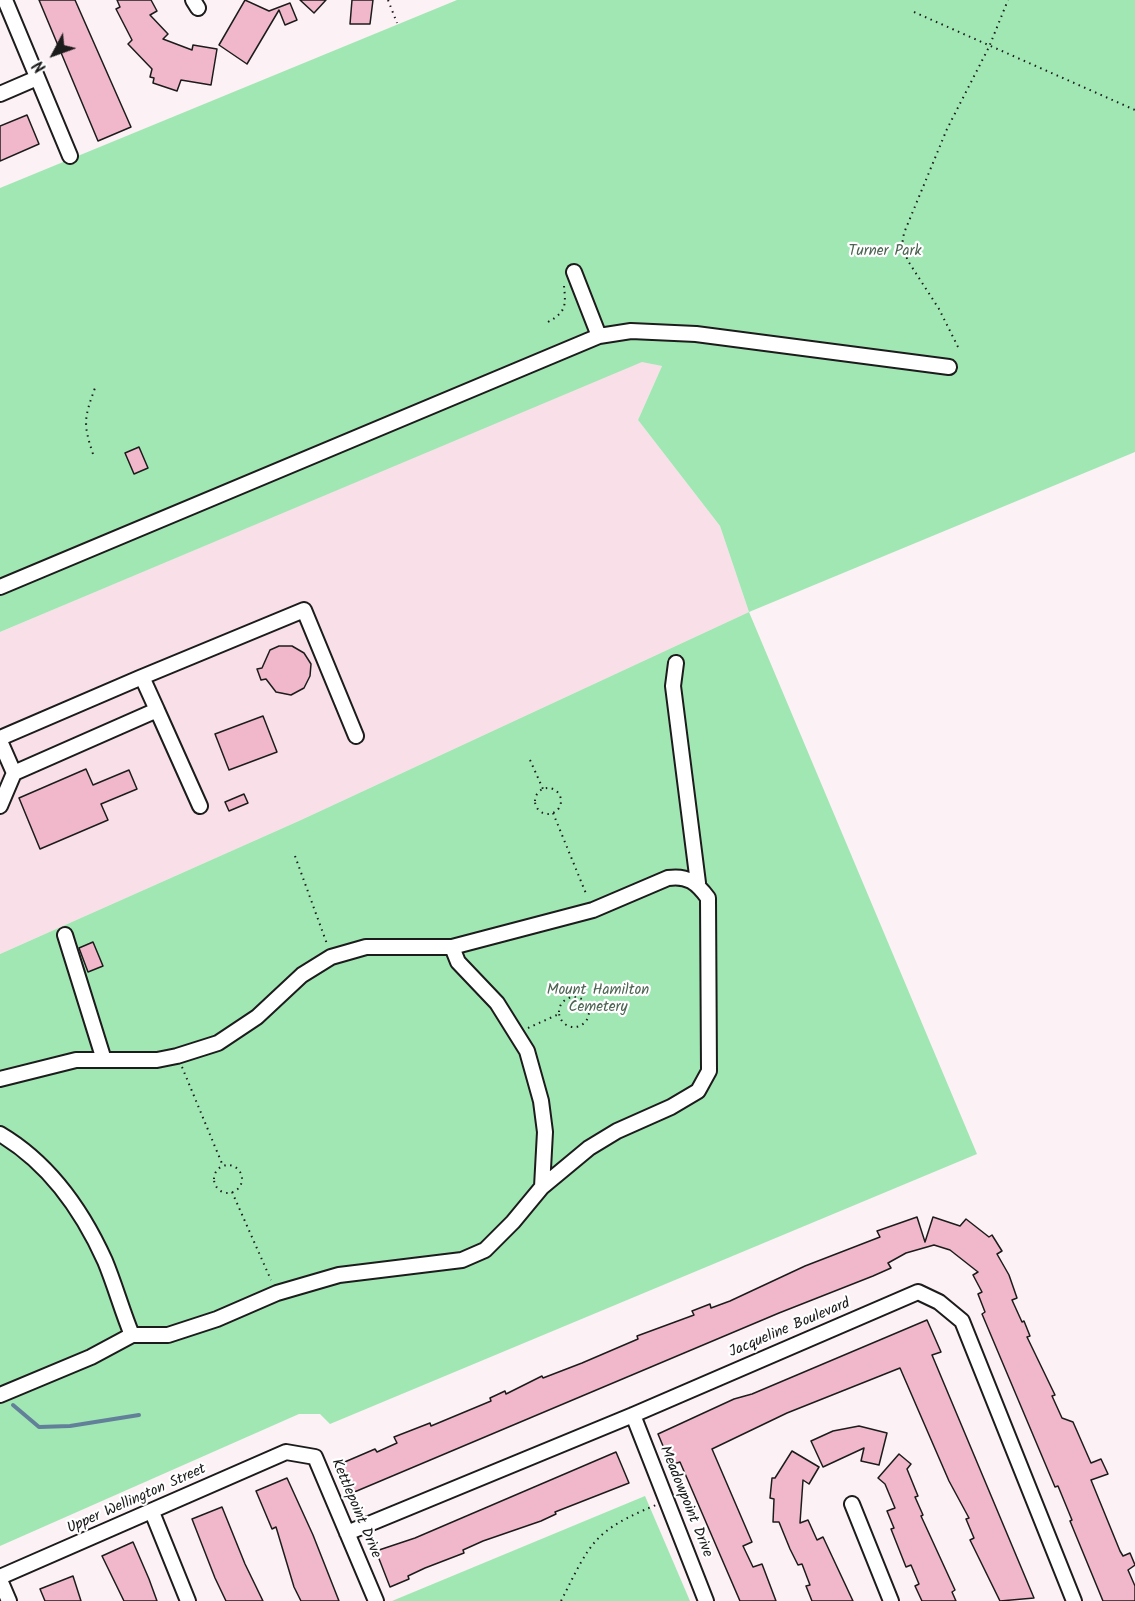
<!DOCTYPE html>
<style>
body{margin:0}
#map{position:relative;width:1135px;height:1601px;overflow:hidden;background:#fcf1f5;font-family:Kalam,sans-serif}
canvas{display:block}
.north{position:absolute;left:24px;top:24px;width:60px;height:60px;-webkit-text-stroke:4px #fff;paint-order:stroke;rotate:229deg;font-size:16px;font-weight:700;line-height:24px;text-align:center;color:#1c1c1c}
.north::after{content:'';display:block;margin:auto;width:21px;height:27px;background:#1c1c1c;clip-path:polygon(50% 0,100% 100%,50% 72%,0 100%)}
</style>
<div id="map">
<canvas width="1135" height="1601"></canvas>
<div class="north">N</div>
</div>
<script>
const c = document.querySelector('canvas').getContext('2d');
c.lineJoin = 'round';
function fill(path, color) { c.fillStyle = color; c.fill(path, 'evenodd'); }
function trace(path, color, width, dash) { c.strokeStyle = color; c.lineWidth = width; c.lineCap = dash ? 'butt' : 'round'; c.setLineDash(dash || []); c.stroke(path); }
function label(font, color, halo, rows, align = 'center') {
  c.font = font + ' Kalam,sans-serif'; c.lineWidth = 4.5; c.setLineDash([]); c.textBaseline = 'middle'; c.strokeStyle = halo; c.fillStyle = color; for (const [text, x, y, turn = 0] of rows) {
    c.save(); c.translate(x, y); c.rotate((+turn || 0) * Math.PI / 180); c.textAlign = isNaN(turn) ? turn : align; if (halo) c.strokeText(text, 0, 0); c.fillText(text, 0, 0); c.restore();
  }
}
const built = new Path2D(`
 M642 361 662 366 638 420 720 526 749 612 301 820 0 954V632Z`);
const green = new Path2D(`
 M457 0H1135V452L749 612 977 1154 330 1424 320 1414H299L0 1546V954L301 820 749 612 720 526 638 420 662 366 642 362 0 632V188Z
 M645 1496 690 1601H392Z`);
const stream = new Path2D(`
 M13 1405 39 1427 70 1426 139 1415`);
const building = new Path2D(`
 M39 0H75L131 127 98 141Z
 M117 0H151L157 11 150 15 168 34 163 39 192 50 193 45 217 49 211 85 181 80 177 91 153 83 154 78 150 77 152 69 128 44 132 40 116 9 120 7Z
 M245 0 269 11 290 3 297 20 285 25 279 10 247 64 219 45Z
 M300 0H326L314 13Z
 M352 0H373L370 24H350Z
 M27 115 39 144 0 161V126Z
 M139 447 148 468 134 474 125 453Z
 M279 646H292L304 653 311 664 310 676 304 688 291 695 276 692 266 679 261 680 257 669 262 668 270 650Z
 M263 716 277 752 229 770 215 734Z
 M86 769 93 785 129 770 137 789 101 804 108 820 40 849 19 798Z
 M244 794 248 803 229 811 225 802Z
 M93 942 103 966 88 972 79 948Z
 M917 1217 925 1242 933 1217 960 1226 966 1219 989 1237 992 1235 1002 1251 997 1254 1009 1275 1017 1298 1012 1300 1022 1322 1024 1321 1030 1336 1027 1337 1055 1395 1052 1396 1062 1418 1073 1422 1091 1463 1101 1459 1108 1474 1091 1480 1120 1551 1123 1556 1130 1553 1135 1565 1128 1570 1135 1586V1601H1103L1070 1521 1072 1520 1058 1486 1055 1487 982 1314 985 1312 978 1294 982 1292 973 1275 978 1272 950 1250 934 1245 906 1253 888 1263 891 1268 873 1276 779 1313 352 1493 340 1464 375 1449 377 1452 397 1443 394 1437 430 1423 431 1426 491 1401 490 1398 505 1391 506 1394 542 1376 543 1378 582 1363 638 1339 637 1336 694 1315 692 1311 710 1304 711 1308 730 1301 805 1266 880 1237 877 1231Z
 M927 1320 941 1352 932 1355 1034 1598 1000 1601 970 1540 974 1538 966 1519 969 1518 949 1481 900 1368 787 1413 712 1449 752 1542 743 1546 753 1567 762 1564 776 1601H740L680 1462 671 1465 658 1434 734 1399 752 1394Z
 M859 1426 887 1433 879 1465 861 1461 864 1448 823 1467 811 1441 833 1431Z
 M792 1451 819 1467 809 1484 803 1480 800 1523 808 1520 817 1540 823 1537 853 1601H812L806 1586 810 1585 802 1564 798 1565 790 1549 779 1522H773L774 1499 770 1498 772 1478H775Z
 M616 1452 629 1483 555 1512 556 1514 541 1521 483 1541 463 1550 464 1553 425 1568 408 1576 409 1579 390 1587 376 1551 415 1538Z
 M899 1454 911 1464 907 1469 918 1496 915 1497 923 1515 921 1516 955 1590 952 1592 956 1601H922L915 1586 919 1584 911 1565 906 1567 891 1529 894 1528 887 1511 895 1508 885 1484 878 1478Z
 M287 1478 313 1535 339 1601H301L294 1587 276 1527 272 1529 256 1491Z
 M222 1507 245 1564 263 1601H226L215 1578 192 1519Z
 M133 1542 149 1579 157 1601H124L102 1556Z
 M73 1576 81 1601H45L40 1589Z`);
const path = new Path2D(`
 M388 0 397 23
 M914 12 1135 110
 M548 322C566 312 566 306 564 286
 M958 347 939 309 908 261 902 245 904 233 947 129 989 47 1008 0
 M93 454C83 424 84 418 95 388
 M530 760 543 789
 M535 801a13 13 0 1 1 26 0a13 13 0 1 1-26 0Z
 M553 813 587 896
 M295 856 327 944
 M559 1012a15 15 0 1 1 30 0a15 15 0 1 1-30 0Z
 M528 1028 559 1014
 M182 1067 223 1166
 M214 1179a14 14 0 1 1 28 0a14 14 0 1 1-28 0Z
 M232 1192 271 1280
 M561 1601C591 1542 593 1531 656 1505`);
const minor = new Path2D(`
 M5 0 70 156
 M193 0 198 8
 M0 94 37 78
 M574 272 599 336
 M0 587 599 336 631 331 696 334 949 367
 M676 663 673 686 698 883
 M142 677 304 610 356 736
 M0 738 142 677 157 710
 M0 741 14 773
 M0 806 14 773 157 710 200 806
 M65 935 104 1060
 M452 947 593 910 668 878C688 875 697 883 708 898L709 1071 698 1091 671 1107 617 1131 589 1148 542 1187
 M0 1079 76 1060H157L177 1056 218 1043 257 1017 302 975 331 957 366 947H452L458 962 497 1003 527 1051 541 1101 545 1132 542 1187 513 1222 485 1250 462 1260 339 1275 277 1293 217 1319 168 1335H132C122 1311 115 1285 105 1261 82 1210 49 1163 0 1134
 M0 1395 91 1357 132 1335
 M633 1415 706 1601
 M852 1504 891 1601
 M152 1512 188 1601
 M347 1533 633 1415 918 1292 939 1302 962 1321 1074 1601
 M0 1577 286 1452 315 1457 376 1601
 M0 1580 9 1601`);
const parkNames = [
 ["Turner Park",885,252],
 ["Mount Hamilton",598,991],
 ["Cemetery",598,1008]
];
const streetNames = [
 ["Jacqueline Boulevard",790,1329,-23],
 ["Upper Wellington Street",137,1500,-24],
 ["Meadowpoint Drive",685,1502,68],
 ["Kettlepoint Drive",355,1509,67]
];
fill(built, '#f9e0e8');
fill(green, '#a1e7b3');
trace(stream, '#63809a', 4);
fill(building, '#f1b8cb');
trace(building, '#1c1c1c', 1.5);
trace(minor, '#1c1c1c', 18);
trace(path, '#1c1c1c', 2, [1.5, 4.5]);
trace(minor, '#fff', 14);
label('15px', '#4b6351', '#fff', parkNames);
label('15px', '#1c1c1c', '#fff', streetNames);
</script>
